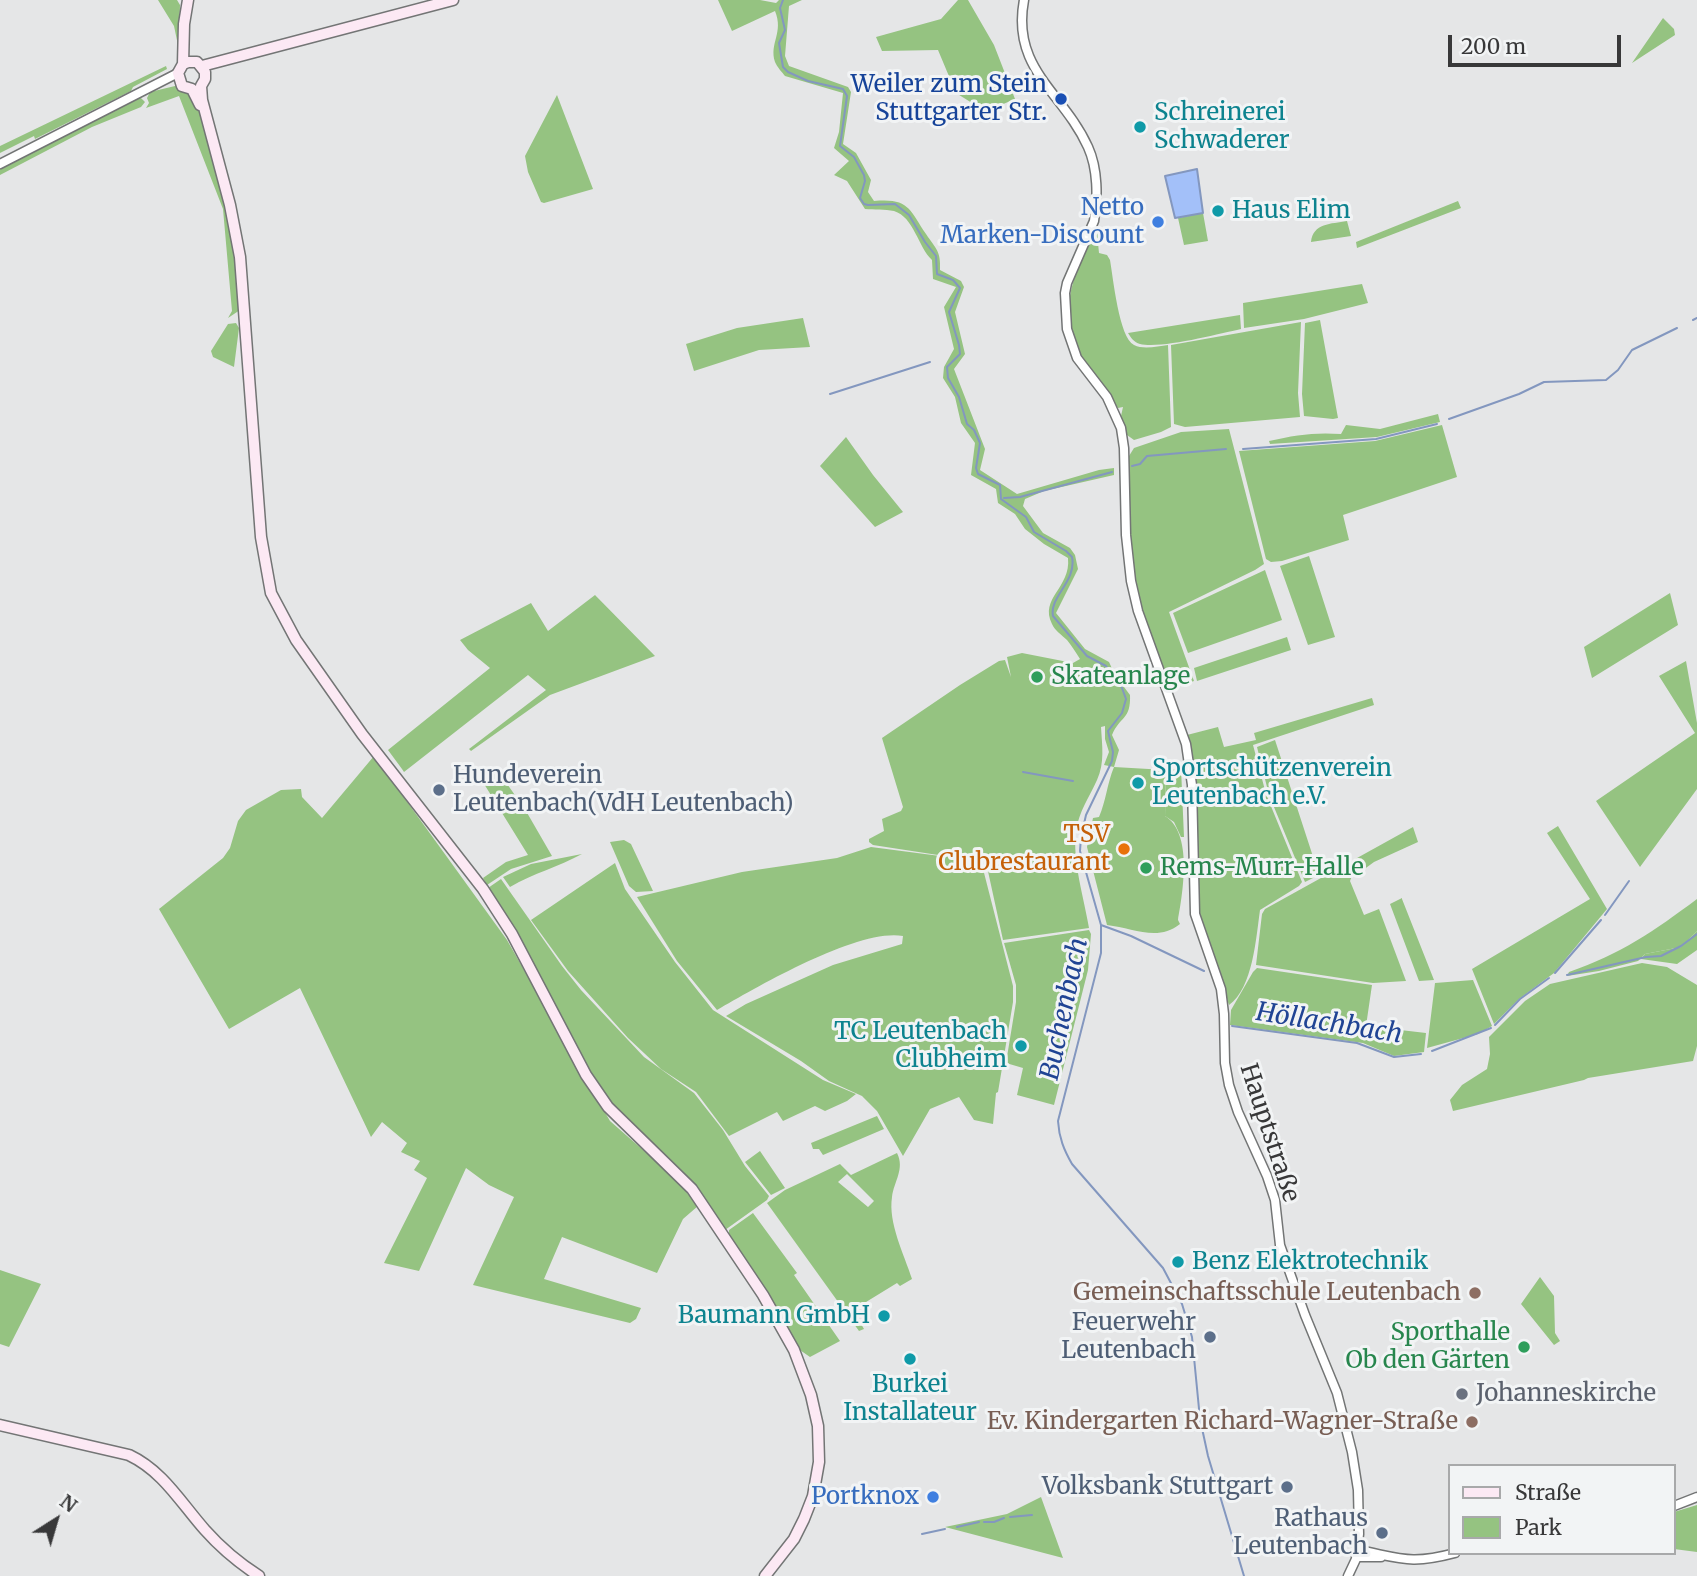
<!DOCTYPE html>
<meta charset="utf-8">
<style>
body{margin:0}
#map{position:relative;width:1697px;height:1576px;overflow:hidden;background:#e5e6e7;font-family:Merriweather,serif}
canvas{display:block}
.legend{position:absolute;left:1448px;top:1464px;width:228px;height:91px;box-sizing:border-box;background:#f2f4f5;border:2px solid #a8a9aa;margin:0;padding:9px 12px;list-style:none;font-size:21px;color:#383839}
.legend li{display:flex;align-items:center;gap:14px;height:35px}
.legend b{width:35px;border:2px solid #a8a9aa}
.north{position:absolute;left:21px;top:1485px;width:70px;height:70px;-webkit-text-stroke:5px #f2f4f5;paint-order:stroke;rotate:37deg;font-size:19px;font-weight:700;line-height:28px;text-align:center;color:#383839}
.north::after{content:'';display:block;margin:auto;width:24px;height:32px;background:#383839;clip-path:polygon(50% 0,100% 100%,50% 72%,0 100%)}
.scale{position:absolute;left:1448px;top:35px;width:173px;height:32px;box-sizing:border-box;border:4px solid #383839;border-top:0;padding-left:9px;font-size:21px;line-height:24px;white-space:nowrap;color:#383839;-webkit-text-stroke:5px #f2f4f5;paint-order:stroke}
</style>
<div id="map">
<canvas width="1697" height="1576"></canvas>
<ul class="legend">
<li><b style="height:9px;background:#fce9f4"></b>Straße</li>
<li><b style="height:19px;background:#95c381"></b>Park</li>
</ul>
<div class="north">N</div>
<div class="scale">200 m</div>
</div>
<script>
const c = document.querySelector('canvas').getContext('2d');
c.lineJoin = 'round';
function fill(path, color) { c.fillStyle = color; c.fill(path, 'evenodd'); }
function trace(path, color, width, dash) { c.strokeStyle = color; c.lineWidth = width; c.lineCap = dash ? 'butt' : 'round'; c.setLineDash(dash || []); c.stroke(path); }
function label(font, color, halo, rows, align = 'center') {
  c.font = font + ' Merriweather,serif'; c.lineWidth = 6; c.setLineDash([]); c.textBaseline = 'middle'; c.strokeStyle = halo; c.fillStyle = color; for (const [text, x, y, turn = 0] of rows) {
    c.save(); c.translate(x, y); c.rotate((+turn || 0) * Math.PI / 180); c.textAlign = isNaN(turn) ? turn : align; if (halo) c.strokeText(text, 0, 0); c.fillText(text, 0, 0); c.restore();
  }
}
const green = new Path2D(`
 M158 0H177L180 5 179 50 174 26Z
 M718 0H760L776 3 779 0H802L789 6 785 56 789 66 848 87 851 92 843 144 856 153 871 180 868 192 874 201C909 198 909 209 926 234 936 249 941 251 940 270L961 281 964 287 955 312 965 354 954 369 985 449 980 470 1017 494 1099 470 1114 468V475L1044 491 1025 499 1023 506 1043 533 1070 548 1075 555 1078 569 1056 613 1085 649 1109 662 1115 675 1130 695C1131 720 1120 716 1112 735L1119 750 1114 767 1166 770 1165 816C1193 833 1183 892 1178 920L1180 924C1158 942 1133 928 1107 925L1087 847 1093 818 1099 817C1106 801 1107 784 1114 767L1104 765 1109 752 1105 739V726L1101 727C1102 745 1105 763 1097 780 1089 798 1079 811 1076 831 1072 860 1084 898 1089 928L1003 940 984 853 981 860 977 861 873 845 869 842V839L884 831 882 819 901 811 903 807 882 738 960 685 999 661 1005 660 1011 677 1007 657 1022 653 1073 663 1080 659C1076 653 1072 646 1067 640 1062 635 1055 631 1052 624 1039 598 1071 588 1068 558L1044 544 1025 529 1015 514 998 503 996 489 971 475 975 443 961 423 955 397 943 378 944 367 954 349 944 307 956 287 933 279 932 260C918 247 914 217 894 211 885 209 874 210 865 209L847 181 834 175 849 161 834 148 839 132 843 93 785 76C782 72 777 67 775 62 769 43 784 33 775 11L732 31Z
 M958 0H968L994 45 1015 99 994 108 972 103 956 93 938 50 882 51 876 37 941 19Z
 M1663 18 1674 29 1675 35 1632 63Z
 M166 66 167 69 133 87 131 91 35 139 34 136 0 153V146Z
 M175 86C180 87 186 89 190 93 209 111 234 236 237 266 239 281 239 296 240 310L228 318 232 311 223 209 179 96 146 108 149 103 147 98 150 92Z
 M557 95 593 189 544 203 541 202 528 172 525 156Z
 M140 97 145 102 141 107 92 127 0 175V167Z
 M1458 201 1461 208 1357 248 1356 242Z
 M1203 213 1208 241 1184 245 1178 218Z
 M1347 221 1351 236 1311 242C1313 223 1331 224 1347 221Z
 M1099 228 1102 231 1103 239 1098 243 1099 253 1107 255 1110 260C1113 277 1119 338 1134 345 1144 350 1158 346 1168 345L1171 427 1161 432 1134 440 1127 435 1121 416 1123 407 1118 408C1106 388 1087 371 1077 350 1060 315 1071 279 1088 247 1091 240 1094 233 1099 228Z
 M1362 284 1368 303 1304 319 1244 328 1243 303Z
 M1240 315 1241 329C1218 334 1161 349 1140 344 1134 342 1131 338 1128 333Z
 M803 318 810 347 759 350 694 371 686 344 737 328Z
 M1320 320 1338 418 1333 419 1304 416 1302 394 1305 323Z
 M1301 322 1298 393 1300 417 1185 427 1174 424 1171 345Z
 M236 323 239 328 234 367 213 357 211 351 228 324Z
 M1438 414 1440 422 1377 437 1270 444 1269 441C1295 435 1315 432 1341 434L1346 425 1380 429Z
 M1442 425 1457 477 1343 515 1349 540 1282 561 1271 562 1266 559 1239 451 1375 441Z
 M1229 429 1264 564 1255 570 1169 612 1194 681 1170 689C1157 653 1142 618 1134 581 1126 541 1127 496 1129 456L1134 448 1181 432Z
 M846 437 873 475 903 512 875 527 820 466Z
 M1309 556 1335 637 1308 645 1280 566Z
 M1265 570 1282 620 1188 653 1173 613Z
 M1670 593 1678 625 1592 678 1584 647Z
 M595 595 655 656 550 695 471 751 469 749 546 690 528 675 404 772 402 769 388 750 490 668 468 650 460 640 531 603 548 631Z
 M1287 637 1291 650 1197 681 1194 668Z
 M1686 661 1697 723V789L1640 867 1596 801 1695 733 1659 676Z
 M1372 698 1374 705 1253 745 1266 794 1302 882 1299 886 1260 910C1256 938 1253 988 1229 1005L1198 913 1194 767 1187 735 1218 727 1224 747 1256 740 1254 733Z
 M1275 740 1319 875 1305 882 1269 795 1257 747Z
 M374 756 507 940 610 1121 675 1178 698 1206 683 1219 657 1273 562 1237 544 1279 641 1308 636 1319 630 1323 473 1285 514 1197 489 1185 466 1168 419 1271 384 1263 427 1178 414 1170 420 1161 401 1152 407 1143 382 1122 371 1137 300 988 229 1029 159 909 223 858 230 848 238 821 246 810 281 790 301 789 302 797 322 818Z
 M496 768 526 811 552 856 511 869 487 885 483 878 506 862 528 855 481 779Z
 M1558 826 1607 909 1554 973 1519 999 1494 1024 1472 969 1590 899 1547 833Z
 M1413 827 1418 842 1374 862 1359 873 1352 876 1350 881 1364 915 1379 909 1406 981 1373 983 1256 965 1262 914 1265 909Z
 M624 840 631 844 653 891 636 892 629 886 610 842Z
 M871 847 963 859 982 865 1013 986V1002L998 1092 996 1093 993 1124 974 1120 959 1097 930 1109 903 1156 877 1111 862 1096 829 1081 801 1061 726 1016 746 1004 833 965 902 944 903 936C858 928 757 987 717 1010L677 961 637 897 742 872 837 858Z
 M582 854C558 867 534 873 510 887L503 877 531 864Z
 M615 863 625 889 675 962 713 1010 823 1080 856 1094 847 1101 825 1111 815 1106 783 1121 777 1112 729 1136 696 1092 661 1069 628 1038 568 971 531 920Z
 M501 879 562 966 581 990 644 1057 694 1093 723 1130 745 1166 769 1196 767 1200 725 1230 611 1105 583 1062 489 893 488 888Z
 M1402 898V899L1434 980 1419 981 1390 904Z
 M1697 899V931L1681 947 1645 954 1638 961 1599 971 1567 976 1569 972C1621 954 1654 931 1697 899Z
 M1089 930 1091 934 1088 970 1054 1105 1017 1095 1023 1068 1006 1063 1016 1002V985L1004 943Z
 M1642 963 1667 967 1697 985V1046L1693 1061 1588 1078 1584 1080 1453 1111 1450 1100 1462 1085 1487 1069 1490 1054 1489 1037 1525 1001 1550 984Z
 M1257 968 1372 985 1366 1026 1426 1033 1424 1052 1394 1056 1363 1043 1230 1025 1231 1010 1253 972Z
 M1473 980 1492 1026 1478 1034 1427 1048 1435 983Z
 M877 1116 884 1129 823 1155 819 1149H813L811 1143Z
 M760 1151 785 1188 771 1195 745 1162Z
 M897 1153C905 1169 894 1181 892 1197 888 1223 904 1254 912 1279L900 1286 897 1283 853 1310 864 1329 859 1331 767 1203 785 1190 840 1164 851 1175ZM847 1174 874 1201 868 1207 838 1182Z
 M753 1213 797 1273 794 1275 840 1341 810 1357 797 1348 729 1236V1230Z
 M0 1270 41 1284 9 1347 0 1344Z
 M1540 1277 1554 1296 1555 1333 1560 1341 1554 1345 1521 1304Z
 M1041 1497 1063 1558 945 1527 1007 1514Z
 M1697 1505V1552L1674 1549V1512Z`);
const forest = new Path2D(`
 M1181 768 1184 837H1181L1174 822 1165 816 1166 770Z
 M1697 931V950L1677 964 1641 959 1645 954 1681 947Z`);
const water = new Path2D(`
 M1197 169 1203 213 1175 218 1165 176Z`);
const stream = new Path2D(`
 M783 0 780 8 785 30 779 43 783 67 788 72 808 81 843 89 847 96 840 146 854 157 864 175 865 181 860 198 864 204 868 205 895 204 909 215 925 242 936 256 937 274 953 280 960 288 949 312 959 345 960 354 947 367 948 378 959 397 967 424 974 430 980 443 976 468 978 474 1000 485 1001 499 1026 517 1034 532 1066 551 1072 557C1077 581 1049 597 1053 616L1087 656 1106 666 1122 688 1126 699 1122 713 1108 731 1113 752 1112 761 1086 815 1081 837 1080 851 1101 925V953L1058 1121C1059 1138 1064 1150 1072 1164L1163 1268 1182 1304 1192 1337 1200 1419 1208 1456 1244 1576
 M1693 320 1697 318
 M830 394 930 362
 M1449 419 1519 394 1544 382 1606 380 1618 370 1632 350 1677 328
 M1243 449 1376 439 1437 424
 M1132 466 1140 464 1147 456 1226 449
 M1004 498 1020 497 1112 472
 M1023 772 1073 781
 M1605 915 1629 881
 M1101 925 1131 936 1204 971
 M1555 973 1601 920
 M1567 975 1646 957 1661 956 1681 946 1697 934
 M1495 1025 1520 999 1549 978
 M1232 1026 1357 1043 1394 1057 1421 1054
 M1432 1051 1491 1028
 M1010 1517 1032 1515
 M984 1522H994L1004 1518
 M957 1527 979 1522
 M922 1534 945 1529`);
const tertiary = new Path2D(`
 M1024 0C1011 69 1063 92 1088 147 1098 169 1098 198 1094 221L1067 283 1065 293 1067 329 1077 358 1107 397 1121 428 1124 448 1126 535 1131 581 1138 611 1186 744 1192 785 1195 914 1221 989 1224 1014 1225 1063 1229 1085 1238 1112 1267 1176 1275 1200 1280 1245 1305 1315 1337 1393 1352 1452 1358 1490 1359 1534 1356 1559 1348 1576
 M0 164 178 73
 M1674 1506 1697 1497
 M1358 1550C1401 1558 1410 1565 1455 1553
 M1356 1557H1381`);
const secondary = new Path2D(`
 M188 0 184 24 183 64 178 73 182 86 192 89 200 105
 M183 64 188 62H197L205 72V79L201 86 202 100 230 205 240 257 261 537 271 593 296 640 362 734 483 889 512 934 586 1075 608 1107 692 1189 763 1295 794 1350 811 1395 818 1426 819 1462 813 1496 804 1519 794 1539 765 1576
 M202 66 453 0
 M0 1425 129 1455C163 1471 181 1503 205 1530 221 1548 239 1563 259 1576`);
const markers = [
 [1061,99,7,"#1a4fb4"],
 [1140,127,7,"#0f9aa8"],
 [1218,211,7,"#0f9aa8"],
 [1158,222,7,"#3f7fe0"],
 [1037,677,7,"#2e9e5b"],
 [1138,783,7,"#0f9aa8"],
 [439,790,7,"#5c6f8a"],
 [1124,849,7,"#e8710a"],
 [1146,868,7,"#2e9e5b"],
 [1021,1046,7,"#0f9aa8"],
 [1178,1262,7,"#0f9aa8"],
 [1475,1293,7,"#8d6e63"],
 [884,1316,7,"#0f9aa8"],
 [1210,1337,7,"#5c6f8a"],
 [1524,1347,7,"#2e9e5b"],
 [910,1359,7,"#0f9aa8"],
 [1462,1394,7,"#6b7280"],
 [1472,1422,7,"#8d6e63"],
 [1287,1487,7,"#5c6f8a"],
 [933,1497,7,"#3f7fe0"],
 [1382,1533,7,"#5c6f8a"]
];
const transitNames = [
 ["Weiler zum Stein",1047,85],
 ["Stuttgarter Str.",1047,113]
];
const cultureNames = [
 ["Schreinerei",1154,113],
 ["Schwaderer",1154,141],
 ["Haus Elim",1232,211],
 ["Sportschützenverein",1152,769],
 ["Leutenbach e.V.",1152,797],
 ["TC Leutenbach",1007,1032,"right"],
 ["Clubheim",1007,1060,"right"],
 ["Benz Elektrotechnik",1192,1262],
 ["Baumann GmbH",870,1316,"right"],
 ["Burkei",910,1385,"center"],
 ["Installateur",910,1413,"center"]
];
const shopNames = [
 ["Netto",1144,208],
 ["Marken-Discount",1144,236],
 ["Portknox",919,1497]
];
const leisureNames = [
 ["Skateanlage",1051,677],
 ["Rems-Murr-Halle",1160,868],
 ["Sporthalle",1510,1333,"right"],
 ["Ob den Gärten",1510,1361,"right"]
];
const serviceNames = [
 ["Hundeverein",453,776,"left"],
 ["Leutenbach(VdH Leutenbach)",453,804,"left"],
 ["Feuerwehr",1196,1323],
 ["Leutenbach",1196,1351],
 ["Volksbank Stuttgart",1273,1487],
 ["Rathaus",1368,1519],
 ["Leutenbach",1368,1547]
];
const foodNames = [
 ["TSV",1110,835],
 ["Clubrestaurant",1110,863]
];
const streetNames = [
 ["Hauptstraße",1269,1133,72]
];
const educationNames = [
 ["Gemeinschaftsschule Leutenbach",1461,1293],
 ["Ev. Kindergarten Richard-Wagner-Straße",1458,1422]
];
const worshipNames = [
 ["Johanneskirche",1476,1394]
];
const waterNames = [
 ["Buchenbach",1065,1009,-78],
 ["Höllachbach",1329,1024,9]
];
fill(green, '#95c381');
fill(forest, '#93c47e');
fill(water, '#a3c0f9');
trace(water, '#8397bf', 2);
trace(stream, '#8397bf', 2);
trace(tertiary, '#737575', 11);
trace(secondary, '#737575', 13);
trace(tertiary, '#fff', 8);
trace(secondary, '#fce9f4', 10);
for (const [x, y, r, color] of markers) { const dot = new Path2D(); dot.arc(x, y, r, 0, 2 * Math.PI); c.fillStyle = color; c.fill(dot); trace(dot, '#f2f4f5', 2.5); }
label('24px', '#164399', '#f2f4f5', transitNames, 'right');
label('24px', '#0d838f', '#f2f4f5', cultureNames, 'left');
label('24px', '#366cbe', '#f2f4f5', shopNames, 'right');
label('24px', '#27864d', '#f2f4f5', leisureNames, 'left');
label('24px', '#4e5e75', '#f2f4f5', serviceNames, 'right');
label('24px', '#c56008', '#f2f4f5', foodNames, 'right');
label('24px', '#383839', '#f2f4f5', streetNames);
label('24px', '#785e54', '#f2f4f5', educationNames, 'right');
label('24px', '#5b616d', '#f2f4f5', worshipNames, 'left');
label('italic 26px', '#204494', '#f2f4f5', waterNames);
</script>
